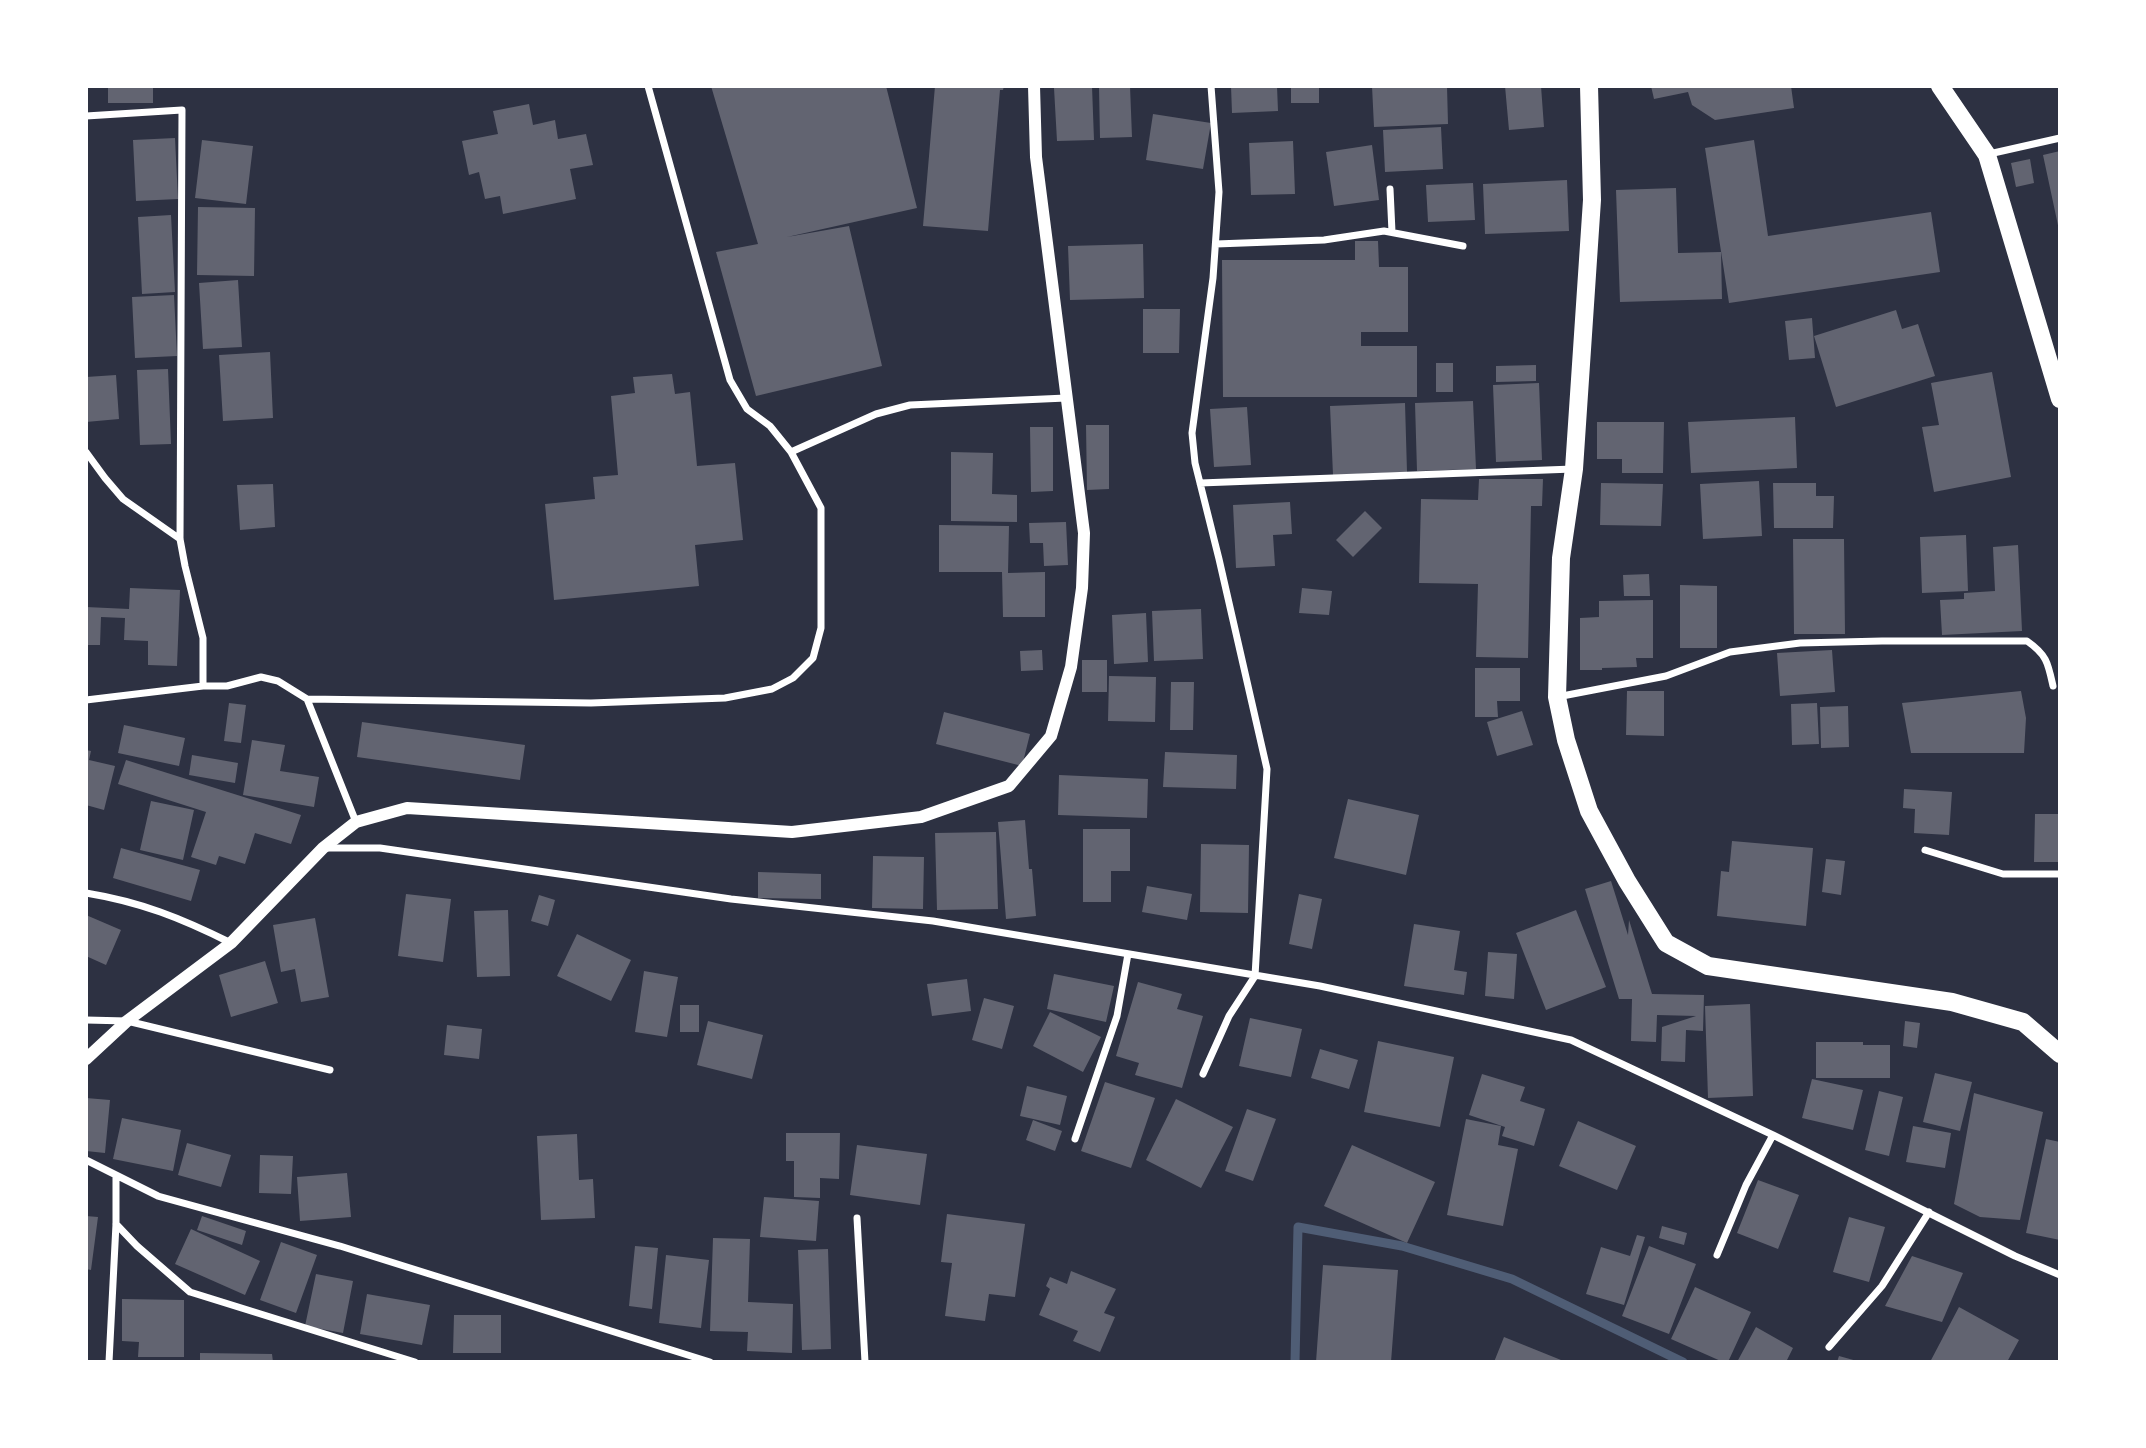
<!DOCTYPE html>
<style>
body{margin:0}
#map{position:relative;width:2146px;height:1448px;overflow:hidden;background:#2d3142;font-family:"IBM Plex Sans",sans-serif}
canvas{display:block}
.frame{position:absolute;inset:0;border:88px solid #fff;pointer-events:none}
</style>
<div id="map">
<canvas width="2146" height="1448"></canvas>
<div class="frame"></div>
</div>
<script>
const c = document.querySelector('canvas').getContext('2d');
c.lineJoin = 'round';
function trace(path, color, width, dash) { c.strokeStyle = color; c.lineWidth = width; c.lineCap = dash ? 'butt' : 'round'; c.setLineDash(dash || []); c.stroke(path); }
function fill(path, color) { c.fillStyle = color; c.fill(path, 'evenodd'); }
const stream = new Path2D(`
 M1295 1362 1298 1227 1402 1246 1512 1279 1683 1362`);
const building = new Path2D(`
 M108 86H153V103H108Z
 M711 86H886L917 208 787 237 849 226 882 366 756 396 716 252 758 244Z
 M935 86H1004L1003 90H1000L988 231 923 226Z
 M1092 86 1094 140 1057 141 1054 88Z
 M1130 86 1132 137 1100 138 1099 87Z
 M1231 86H1277L1278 111 1232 113Z
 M1291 86H1319V103H1291Z
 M1372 86H1447L1448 124 1374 127Z
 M1505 86H1541L1544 127 1509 130Z
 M1651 86H1791L1794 108 1715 120 1692 105 1688 92 1654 99Z
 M529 104 533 125 555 120 558 139 586 134 593 165 570 169 576 199 503 214 500 196 485 199 479 172 469 175 462 141 498 134 493 111Z
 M1153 114 1211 123 1203 169 1146 160Z
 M1441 127 1443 169 1385 172 1383 130Z
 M175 138 178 199 136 201 133 140Z
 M202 140 253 146 246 204 195 198Z
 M1754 140 1768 236 1931 212 1940 272 1729 303 1705 148Z
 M1293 141 1295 194 1251 195 1249 143Z
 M1372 145 1379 200 1334 206 1326 152Z
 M2060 151V229L2059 230 2043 155Z
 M2030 159 2034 183 2016 187 2011 163Z
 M1567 180 1569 231 1485 234 1483 184Z
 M1473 183 1475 220 1428 222 1426 185Z
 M1676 188 1678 253 1721 252 1722 299 1620 302 1616 190Z
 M198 207 255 208 254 276 197 275Z
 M171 215 175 292 142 294 138 217Z
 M1355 241H1378L1379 267H1408V332H1361V346H1417V397H1223L1222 260H1355Z
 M1143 244 1144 298 1070 300 1068 246Z
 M238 280 242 347 203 349 199 283Z
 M174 295 177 356 135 358 132 297Z
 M1143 309H1180L1179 353H1143Z
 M1896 310 1902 329 1918 324 1935 376 1836 407 1814 336Z
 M1812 318 1815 358 1789 360 1785 321Z
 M270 352 273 418 223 421 219 355Z
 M1436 363H1453V392H1436Z
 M1536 365V381L1496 382V366Z
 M168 369 171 444 140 445 137 370Z
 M1992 372 2011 477 1934 492 1922 427 1939 425 1931 383Z
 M672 374 675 394 690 392 697 466 735 463 743 540 695 545 699 586 554 600 545 504 595 499 593 477 618 475 611 396 635 393 633 377Z
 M116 375 119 419 86 422V377Z
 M1539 383 1542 460 1496 462 1493 385Z
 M1473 401 1476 469 1417 471 1415 403Z
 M1405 403 1407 472 1333 475 1330 406Z
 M1247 407 1251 465 1214 467 1210 409Z
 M1795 417 1797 468 1691 473 1688 422Z
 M1597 422H1664L1663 473H1622V459H1597Z
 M1086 425H1109V489L1087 490Z
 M1030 427H1053V491L1031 492Z
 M951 452 993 453 992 494 1017 495V522L951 521Z
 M1479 479H1543L1542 506H1531L1528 658 1476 657 1478 584 1419 583 1421 499 1478 500Z
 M1759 481 1762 536 1703 539 1700 484Z
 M1601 483 1663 484 1661 526 1600 525Z
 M1773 483H1816V496H1834L1833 528H1774Z
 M273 484 275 527 240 530 237 485Z
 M1290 502 1292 534 1273 535 1275 566 1236 568 1233 505Z
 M1365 511 1382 528 1353 557 1336 540Z
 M1066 522 1068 565 1044 566 1043 543H1030L1029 523Z
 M939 525 1009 526 1008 573 1045 572V617H1003L1002 572H939Z
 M1966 535 1968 591 1922 593 1920 537Z
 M1793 539H1844L1845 634H1794Z
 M2018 545 2022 631 1942 635 1940 600 1964 599V593L1995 591 1993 547Z
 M1649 574 1650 596H1624L1623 575Z
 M1680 585 1717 586V648H1680Z
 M130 588 180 590 177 666 148 665V641L124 640 125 618 101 617 100 645H86V607L129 609Z
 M1302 588 1332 591 1329 615 1299 613Z
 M1653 600V658H1636L1637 667 1602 668V670H1580V618L1599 617V601Z
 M1201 609 1203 659 1154 661 1152 611Z
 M1146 613 1148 662 1114 664 1112 615Z
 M1042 650 1043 670 1021 671 1020 651Z
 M1832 650 1835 692 1780 696 1777 653Z
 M1082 660H1107V692H1082Z
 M1475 668H1520V701H1497L1498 717H1475Z
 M1109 676 1156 677 1155 722 1108 721Z
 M1171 682H1194L1193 730H1170Z
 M1627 691H1664V736L1626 735Z
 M2021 691 2026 718 2024 753H1911L1902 703Z
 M229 703 246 705 241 743 224 741Z
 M1817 703 1819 744 1792 745 1791 704Z
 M1848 706 1849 747 1821 748 1820 707Z
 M1522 711 1533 745 1497 756 1487 722Z
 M944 712 1030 734 1022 766 936 744Z
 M362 722 525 745 520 780 357 757Z
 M124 725 185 738 179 766 118 753Z
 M252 740 285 745 280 771 319 777 314 807 243 795Z
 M86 750 91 751 89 760 115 766 104 810 86 805Z
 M1165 752 1237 755 1236 789 1163 787Z
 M192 755 238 763 235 783 189 775Z
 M126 760 301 815 291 844 255 833 245 864 219 856 216 865 191 857 206 812 118 784Z
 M1059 775 1148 779 1147 818 1058 815Z
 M1904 789 1952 792 1949 835 1914 833 1915 809 1903 808Z
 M1348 799 1419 815 1406 875 1334 858Z
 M151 801 194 810 183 860 140 850Z
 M2035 814H2060V862H2034Z
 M1025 820 1029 869H1032L1036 916 1006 919 998 822Z
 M1083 829H1130V871H1111V902H1083Z
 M996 832 998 909 937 910 935 833Z
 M1732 841 1813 848 1806 926 1717 916 1721 871 1729 872Z
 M1201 844 1249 845 1248 913 1200 912Z
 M121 848 200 870 191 901 113 878Z
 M873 856 924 857 923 909 872 908Z
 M1826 859 1845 861 1841 895 1822 892Z
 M758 872 821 874V899L758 898Z
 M1611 881 1628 935 1629 920 1652 994 1704 995 1703 1031 1686 1030 1685 1062 1661 1061 1662 1027 1696 1016 1657 1015 1656 1042 1631 1041 1632 999H1619L1585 889Z
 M1147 886 1192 894 1187 920 1142 912Z
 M406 894 451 899 443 962 398 956Z
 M1299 894 1322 899 1312 949 1289 944Z
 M539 895 555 900 548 926 531 921Z
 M508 910 510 976 477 977 474 911Z
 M1576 910 1606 987 1546 1010 1516 933Z
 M86 915 121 930 106 965 86 956Z
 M315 918 329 997 301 1002 295 969 281 972 273 925Z
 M1414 924 1460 931 1454 970 1467 972 1464 995 1404 986Z
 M577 934 631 960 611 1001 557 976Z
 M1488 952 1517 954 1514 999 1485 996Z
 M265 961 278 1003 231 1017 219 975Z
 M644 971 678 977 667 1037 635 1032Z
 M1054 974 1114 986 1106 1022 1047 1009Z
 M967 979 971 1011 932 1016 927 984Z
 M1138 982 1182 994 1177 1009 1203 1016 1182 1088 1135 1075 1139 1063 1116 1056Z
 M984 998 1014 1006 1002 1049 972 1040Z
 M1750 1004 1753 1096 1708 1098 1705 1006Z
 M680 1005H699V1032H680Z
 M1050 1012 1101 1037 1083 1072 1033 1046Z
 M1250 1018 1302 1029 1291 1077 1239 1066Z
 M708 1021 763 1035 752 1079 697 1065Z
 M1905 1021 1920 1023 1917 1048 1903 1046Z
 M447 1025 482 1029 479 1059 444 1055Z
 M1378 1041 1454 1057 1440 1127 1364 1112Z
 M1816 1042H1863V1045H1890V1078H1816Z
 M1320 1049 1358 1060 1349 1089 1311 1078Z
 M1935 1073 1972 1082 1960 1131 1923 1122Z
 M1482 1074 1525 1087 1520 1101 1545 1109 1534 1146 1502 1136 1505 1127 1469 1115Z
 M1812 1079 1863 1090 1853 1130 1802 1118Z
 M1105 1082 1155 1098 1131 1168 1081 1151Z
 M1027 1086 1067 1096 1060 1125 1020 1116Z
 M1879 1091 1903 1097 1889 1156 1865 1150Z
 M1974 1093 2043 1112 2020 1220 1980 1217 1954 1204Z
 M86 1098 110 1100 105 1153 86 1151Z
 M1176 1099 1233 1127 1201 1188 1146 1160Z
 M1247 1109 1276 1119 1253 1181 1225 1171Z
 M122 1118 181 1130 173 1171 113 1159Z
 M1466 1119 1501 1126 1498 1145 1518 1149 1503 1226 1447 1215Z
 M1033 1120 1062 1131 1055 1151 1026 1140Z
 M1578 1121 1636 1146 1617 1190 1559 1166Z
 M1913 1126 1951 1133 1945 1168 1906 1162Z
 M786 1133H840L839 1179 820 1178V1198L794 1197V1161H786Z
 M577 1134 579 1180 593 1179 595 1218 541 1220 537 1136Z
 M2046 1139 2060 1142V1240L2026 1233Z
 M187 1143 231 1155 221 1187 178 1175Z
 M857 1145 927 1154 920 1205 850 1195Z
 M1352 1145 1435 1182 1407 1243 1324 1206Z
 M260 1155 293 1156 291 1194 259 1193Z
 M347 1173 351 1217 300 1221 297 1177Z
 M1758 1180 1799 1195 1778 1249 1737 1233Z
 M764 1197 819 1201 816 1241 760 1237Z
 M947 1214 1025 1224 1015 1297 989 1294 985 1321 945 1316 952 1263 941 1262Z
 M86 1216 98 1217 91 1270 86 1269Z
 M202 1216 246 1231 242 1245 197 1230Z
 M1849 1217 1885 1227 1869 1282 1833 1272Z
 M1662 1226 1687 1233 1684 1245 1659 1238Z
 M191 1229 260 1261 245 1295 175 1264Z
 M1637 1235 1645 1237 1624 1305 1586 1294 1601 1247 1630 1256Z
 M713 1238 750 1239 748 1302 793 1304 792 1353 747 1351 748 1332 710 1331Z
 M281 1242 317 1255 296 1313 260 1300Z
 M635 1246 658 1248 652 1309 629 1306Z
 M1649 1246 1696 1264 1669 1334 1622 1316Z
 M828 1249 831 1349 802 1350 798 1250Z
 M666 1255 709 1260 701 1328 659 1323Z
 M1912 1256 1963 1273 1942 1322 1885 1306Z
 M1323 1265 1398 1270 1391 1362H1316Z
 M1071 1271 1116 1289 1104 1313 1115 1317 1100 1352 1073 1341 1078 1331 1039 1315 1050 1289 1046 1286 1050 1277 1067 1284Z
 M316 1274 353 1281 343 1333 305 1326Z
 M1695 1287 1751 1312 1728 1362H1723L1671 1339Z
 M367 1294 430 1305 422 1345 360 1334Z
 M122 1299 184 1300V1357H138L139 1342 122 1341Z
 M1959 1307 2019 1340 2007 1362H1930Z
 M454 1315H501V1353H453Z
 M1756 1327 1793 1348 1786 1362H1737Z
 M1504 1337 1561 1360 1559 1362H1494Z
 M200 1353 272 1354 273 1362H200Z
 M1839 1356 1857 1361V1362H1837Z`);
const minor = new Path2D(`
 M648 86 730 380 747 409 770 426 791 452
 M86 116 182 110 180 539 185 566 203 638V686H227L261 677 278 681 307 699 356 822
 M1989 154 2060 138
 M1390 189 1392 232
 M1216 244 1324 240 1384 231 1463 246
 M86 452 105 478 123 499 180 539
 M1200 483 1573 469
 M1557 697 1666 676 1730 652 1800 643 1882 641H2027C2047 655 2048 663 2053 686
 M307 699 591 703 725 698 772 689 793 678 813 658 821 628V508L791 452 876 414 910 405 1066 398
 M86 700 203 686
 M325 848H380L731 899 933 921 1320 986 1571 1040 1773 1135 2015 1256 2060 1275
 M1925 850 2003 874H2060
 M86 893C141 902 181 918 231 943
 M86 1020 127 1021 330 1070
 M1203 1074 1229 1016 1255 976 1267 769 1219 559 1195 463 1192 433 1213 278 1219 192 1211 86
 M1075 1139 1117 1016 1128 954
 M86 1160 158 1196 340 1246 710 1362
 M857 1218 865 1362
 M116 1224 137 1246 190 1292 415 1362
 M1717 1255 1746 1185 1773 1135
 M1829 1347 1882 1286 1929 1212
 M109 1362 116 1224V1177`);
const tertiary = new Path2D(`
 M86 1059 127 1021 231 943 323 848 356 822 407 808 792 832 921 817 1009 786 1051 736 1071 667 1082 588 1084 533 1036 157 1034 86`);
const primary = new Path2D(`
 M1589 86 1592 200 1574 469 1561 558 1557 697 1566 740 1589 811 1627 881 1666 943 1708 966 1952 1002 2023 1022 2060 1054
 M1940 86 1987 155 2060 399`);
trace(stream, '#4f5d75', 9);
fill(building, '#626471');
trace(minor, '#fff', 7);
trace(tertiary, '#fff', 12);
trace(primary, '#fff', 18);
</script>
